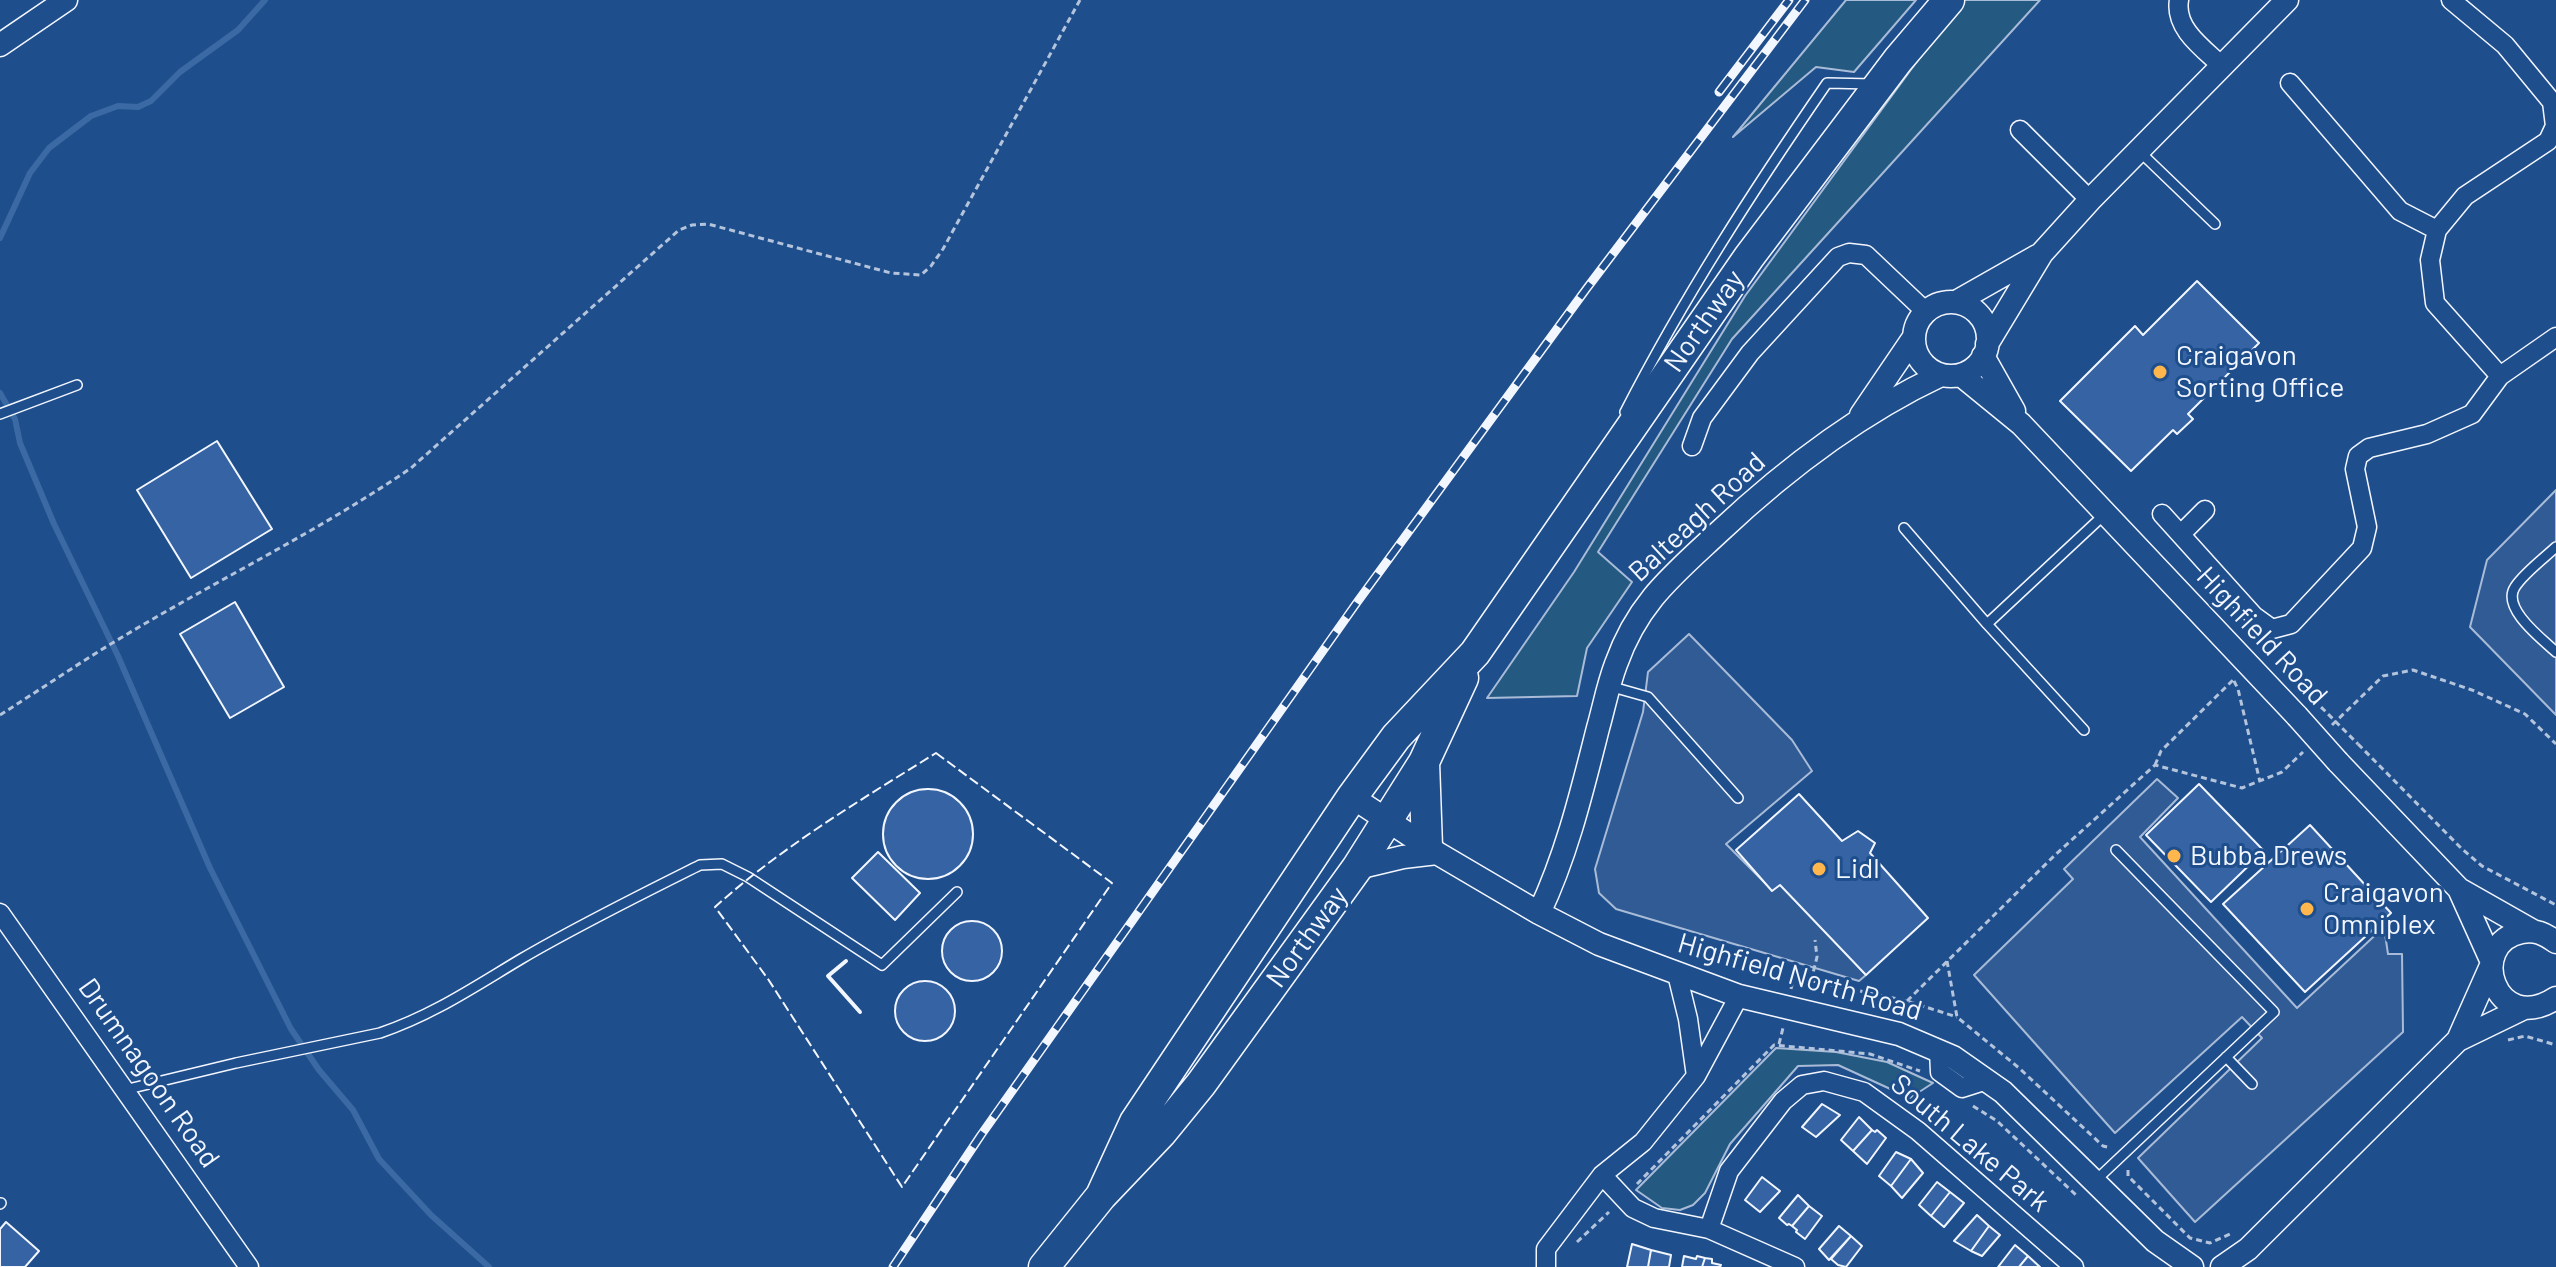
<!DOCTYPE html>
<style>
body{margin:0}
canvas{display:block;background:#1f4e8c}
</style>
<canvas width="2556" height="1267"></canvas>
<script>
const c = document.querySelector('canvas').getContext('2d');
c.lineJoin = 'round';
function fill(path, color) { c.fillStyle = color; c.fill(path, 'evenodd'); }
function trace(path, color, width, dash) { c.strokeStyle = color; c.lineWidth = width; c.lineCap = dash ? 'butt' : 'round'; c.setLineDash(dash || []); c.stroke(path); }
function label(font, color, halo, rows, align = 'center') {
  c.font = font + ' Barlow,sans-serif'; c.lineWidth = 6; c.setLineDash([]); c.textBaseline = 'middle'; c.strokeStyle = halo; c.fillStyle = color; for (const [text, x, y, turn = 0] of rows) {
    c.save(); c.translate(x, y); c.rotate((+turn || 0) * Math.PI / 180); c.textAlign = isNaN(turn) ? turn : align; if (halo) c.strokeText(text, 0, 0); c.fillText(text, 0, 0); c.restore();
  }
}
const green = new Path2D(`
 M1846 0H1916L1854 72 1816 67 1733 137Z
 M1962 0H2040L1732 339 1598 552 1632 582 1587 648 1577 696 1487 698 1574 572 1745 296Z
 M1776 1048 1836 1052 1887 1062 1933 1083 1910 1098 1838 1065 1798 1066 1730 1144 1705 1193 1693 1205 1680 1210 1662 1208 1636 1190Z`);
const parking = new Path2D(`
 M2556 490V715L2470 627 2487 560Z
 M1689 634 1792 740 1812 771 1726 844 1772 890 1781 882 1866 975 1859 981 1616 909 1599 893 1595 869 1643 712 1648 672Z
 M2157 779 2178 798 2140 837 2297 1008 2384 927 2388 954H2402L2403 1032 2195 1222 2138 1158 2262 1038 2242 1017 2115 1133 1974 975 2073 879 2064 869Z`);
const stream = new Path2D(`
 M0 238 30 173 49 148 91 116 118 106 138 107 151 101 180 72 238 30 265 0
 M0 393 15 419 20 443 54 524 118 656 210 868 291 1029 319 1070 353 1110 379 1159 431 1215 489 1267`);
const building = new Path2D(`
 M2197 281 2259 343 2188 414 2193 419 2177 434 2173 430 2131 471 2060 401 2135 326 2143 335Z
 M217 441 272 529 191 578 137 490Z
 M235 602 284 687 230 718 180 634Z
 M2199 784 2264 851 2211 902 2146 835Z
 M883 834a45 45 0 1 1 90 0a45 45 0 1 1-90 0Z
 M1799 794 1842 841 1858 831 1875 843 1870 853 1928 918 1866 975 1780 885 1772 891 1736 850Z
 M2310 825 2391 913 2305 992 2223 904Z
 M878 852 920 893 895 920 852 878Z
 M942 951a30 30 0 1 1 60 0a30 30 0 1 1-60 0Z
 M895 1011a30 30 0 1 1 60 0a30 30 0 1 1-60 0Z
 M1822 1104 1840 1115 1816 1137 1802 1127Z
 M1859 1117 1872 1130 1853 1151 1841 1140Z
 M1872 1130 1875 1132 1877 1130 1886 1138 1867 1164 1853 1151Z
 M1896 1152 1911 1159 1891 1186 1879 1176Z
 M1911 1159 1923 1173 1902 1198 1891 1186Z
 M1762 1177 1780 1191 1760 1212 1745 1200Z
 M1937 1182 1950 1192 1931 1216 1919 1205Z
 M1950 1192 1964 1203 1944 1227 1931 1216Z
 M1798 1195 1809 1206 1792 1226 1789 1224 1787 1225 1779 1218Z
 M1809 1206 1822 1216 1805 1239 1796 1232 1797 1230 1792 1226Z
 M1977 1215 1989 1226 1971 1251 1954 1241Z
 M6 1222 39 1251 25 1267H0V1229Z
 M1839 1226 1851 1236 1829 1260 1819 1249Z
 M1989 1226 2000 1235 1982 1256 1971 1251Z
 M1851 1236 1862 1246 1846 1267 1838 1265 1831 1259Z
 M1632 1244 1651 1250 1648 1267H1627Z
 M2015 1245 2028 1256 2019 1267H1998Z
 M1651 1250 1671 1255 1669 1267H1648Z
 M1684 1256 1696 1259 1697 1256 1705 1258 1702 1267H1682Z
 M2028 1256 2040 1267H2019Z
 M1705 1258 1712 1259V1263L1721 1265 1720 1267H1702Z`);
const path = new Path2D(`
 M2294 680 2314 700
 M2234 681 2238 689 2260 782
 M0 715C41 689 82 661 124 636 219 579 319 531 411 468L679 230 692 225 708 224 891 273 921 275 931 266 943 249 1080 0
 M2332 725 2383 676 2413 670 2472 690 2525 714 2556 744
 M2358 744 2461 848 2482 866 2556 905
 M2155 765 2161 751 2233 680
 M1947 961 1957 1017 2019 1068 2103 1146 2111 1148
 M1811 981 1817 957 1815 940
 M1791 989 1794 977 1907 1001 1957 1017
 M1907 1001 2055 855 2155 765 2242 788 2282 772 2303 752
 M2508 1040 2525 1036 2556 1045
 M1779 1044 1783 1028
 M1973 1106 1997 1121 2076 1195
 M2128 1170V1176L2190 1238 2210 1243 2230 1234
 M1637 1184 1774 1045 1870 1054 1920 1071
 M1577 1242 1609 1212`);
const service = new Path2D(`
 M2139 151 2215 224
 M1625 412C1684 297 1754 189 1827 83L1873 84
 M0 414 77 385
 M1904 528 1987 624 2106 513
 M2556 547C2544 558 2523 574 2515 587 2501 608 2542 639 2556 652
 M1987 624 2084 730
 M1609 686 1648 697 1738 798
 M2226 1057 2252 1084
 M124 1090 236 1063 380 1033C433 1015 474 987 521 959 579 925 640 895 700 865L722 864 748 877 882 965 957 892
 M2095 1181 2274 1012 2116 850
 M0 1204 1 1203`);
const minor = new Path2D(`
 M2179 0C2174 29 2204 49 2223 67
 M2451 0 2505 45 2552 102 2555 126 2548 141 2465 196 2437 230 2430 260 2435 303 2500 376 2556 337
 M2290 83 2400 211 2437 230
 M2020 130 2090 200
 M1692 446 1702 418 1750 353 1838 257 1849 253 1866 255 1925 311
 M2162 514 2254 616 2272 629 2291 624 2362 548 2367 527 2355 469 2358 456 2369 448 2427 434 2472 414 2500 376
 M2181 534 2205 510
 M0 913 249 1267
 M1677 974 1688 1019 1696 1076
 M1939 1050 1940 1072 1962 1088 1987 1080
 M1602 1175 1633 1208 1654 1218 1709 1229 1795 1267
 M1709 1229 1729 1171 1783 1101 1802 1085 1824 1081 1864 1092 1918 1131 2074 1267
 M1546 1267V1249L1602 1175 1643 1142 1696 1076 1739 996`);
const tertiary = new Path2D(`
 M0 45 66 0
 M1956 302 2037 256
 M1914 339a37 37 0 1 1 74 0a37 37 0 1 1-74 0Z
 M1987 344 2042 253 2090 200 2287 0
 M1983 356 2014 411
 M1961 375 2021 424 2297 716
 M1861 415 1914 337
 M2338 762 2459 889 2533 931
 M1352 797 1437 853 1539 913 1599 944 1739 996 1899 1034 1953 1057 2003 1092 2155 1241 2192 1267
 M1357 868 1403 857 1437 853
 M2459 889 2492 962
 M1539 913C1567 854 1582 791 1598 728 1604 707 1608 685 1616 664 1638 602 1673 575 1719 532 1786 469 1858 414 1941 375
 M2556 942C2545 934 2535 929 2522 932 2465 943 2495 1038 2556 998
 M2458 1040 2490 968
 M2222 1267 2248 1249 2458 1040 2524 1008`);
const trunk = new Path2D(`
 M1424 762 1427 847
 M1101 1196 1135 1122 1352 797 1396 737 1475 653 1749 257 1898 60 1949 0
 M1044 1267 1101 1196 1161 1133 1201 1084 1357 868 1424 762 1463 678`);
const rail = new Path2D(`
 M1719 92 1789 0
 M893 1267 981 1135 1358 601 1587 288 1805 0`);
const pathBridge = new Path2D(`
 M2314 700 2358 744`);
const tertiaryBridge = new Path2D(`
 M2297 716 2338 762`);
const fence = new Path2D(`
 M936 753 1112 883 902 1187 768 979 715 907C783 846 859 801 936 753Z`);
const wall = new Path2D(`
 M846 961 828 976 860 1012`);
const markers = [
 [2160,372,8,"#ffb74d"],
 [2174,856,8,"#ffb74d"],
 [1819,869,8,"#ffb74d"],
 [2307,909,8,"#ffb74d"]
];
const streetNames = [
 ["Northway",1704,321,-55],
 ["Balteagh Road",1697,517,-43],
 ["Highfield Road",2262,636,47],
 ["Northway",1307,937,-54],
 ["Highfield North Road",1800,977,16],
 ["Drumnagoon Road",149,1073,55],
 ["South Lake Park",1970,1143,40]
];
const poiNames = [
 ["Craigavon",2176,356],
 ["Sorting Office",2176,388],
 ["Bubba Drews",2190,856],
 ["Lidl",1835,869],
 ["Craigavon",2323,893],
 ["Omniplex",2323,925]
];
fill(green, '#245a82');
trace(green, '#a8bbd7', 2);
fill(parking, '#305b95');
trace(parking, '#a8bbd7', 2);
trace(stream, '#3b69a3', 6);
fill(building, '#3563a3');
trace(building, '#f2f6ff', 2);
trace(service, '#f2f6ff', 12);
trace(minor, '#f2f6ff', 21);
trace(tertiary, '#f2f6ff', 25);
trace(trunk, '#f2f6ff', 33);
trace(path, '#b3c4dc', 3, [6, 4]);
trace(service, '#1f4e8c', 9);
trace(minor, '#1f4e8c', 18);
trace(tertiary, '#1f4e8c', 22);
trace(trunk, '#1f4e8c', 30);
trace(rail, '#f2f6ff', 9);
trace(rail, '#1f4e8c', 6, [18]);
trace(tertiaryBridge, '#f2f6ff', 25, []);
trace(pathBridge, '#b3c4dc', 3, [6, 4]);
trace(tertiaryBridge, '#1f4e8c', 22);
trace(fence, '#f2f6ff', 2, [10, 4]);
trace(wall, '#f2f6ff', 4);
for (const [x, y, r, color] of markers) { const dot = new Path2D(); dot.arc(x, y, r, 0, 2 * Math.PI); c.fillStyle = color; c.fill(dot); trace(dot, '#1f4e8c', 3); }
label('28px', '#f2f6ff', '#1f4e8c', streetNames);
label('28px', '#f2f6ff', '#1f4e8c', poiNames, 'left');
</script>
